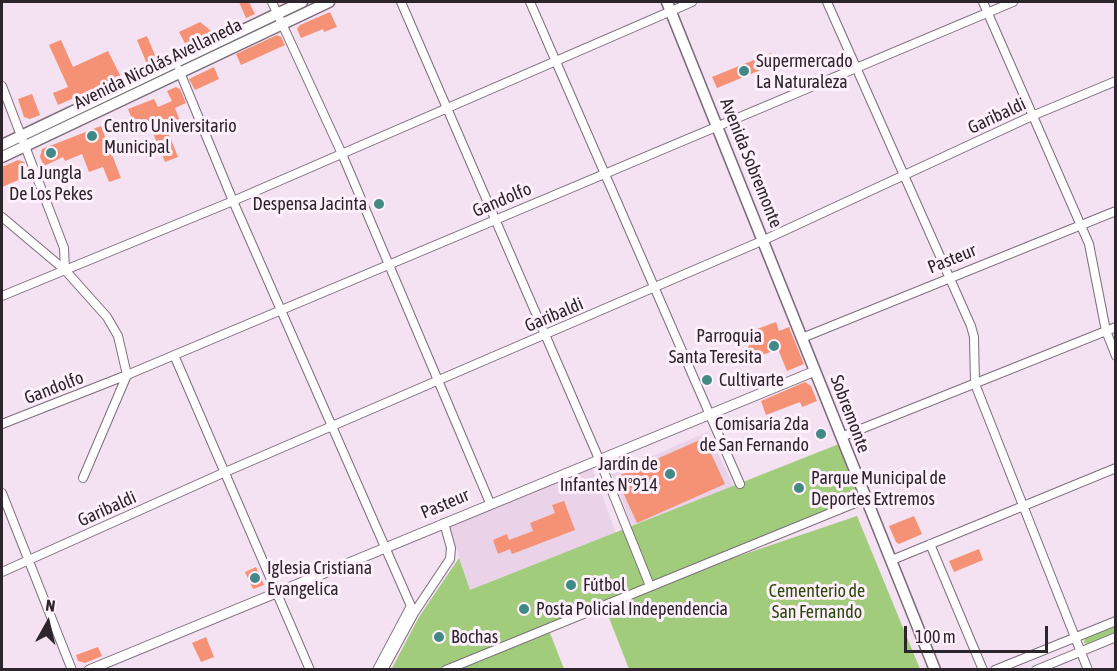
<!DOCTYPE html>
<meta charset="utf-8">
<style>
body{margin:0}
#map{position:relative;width:1117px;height:671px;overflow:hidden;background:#f4e1f2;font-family:"Asap Condensed",sans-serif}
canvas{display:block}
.frame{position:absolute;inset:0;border:3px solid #2c252b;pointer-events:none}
.north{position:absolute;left:18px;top:593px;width:60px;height:60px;-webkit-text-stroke:4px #fff0fd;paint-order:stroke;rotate:8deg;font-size:16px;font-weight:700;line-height:24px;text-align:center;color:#2c252b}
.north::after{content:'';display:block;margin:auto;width:21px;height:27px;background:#2c252b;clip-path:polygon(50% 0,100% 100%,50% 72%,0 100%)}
.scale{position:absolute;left:904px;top:626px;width:144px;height:27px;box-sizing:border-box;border:3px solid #2c252b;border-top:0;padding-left:8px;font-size:18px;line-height:21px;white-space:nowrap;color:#2c252b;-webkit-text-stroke:4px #fff0fd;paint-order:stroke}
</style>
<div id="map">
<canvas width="1117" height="671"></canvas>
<div class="frame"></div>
<div class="north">N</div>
<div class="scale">100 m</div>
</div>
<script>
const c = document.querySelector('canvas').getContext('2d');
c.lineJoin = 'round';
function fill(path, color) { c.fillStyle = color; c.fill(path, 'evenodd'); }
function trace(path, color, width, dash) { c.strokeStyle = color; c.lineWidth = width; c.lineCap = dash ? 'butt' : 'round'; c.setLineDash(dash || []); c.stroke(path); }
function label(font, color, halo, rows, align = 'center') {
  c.font = font + ' "Asap Condensed",sans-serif'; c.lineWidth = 6; c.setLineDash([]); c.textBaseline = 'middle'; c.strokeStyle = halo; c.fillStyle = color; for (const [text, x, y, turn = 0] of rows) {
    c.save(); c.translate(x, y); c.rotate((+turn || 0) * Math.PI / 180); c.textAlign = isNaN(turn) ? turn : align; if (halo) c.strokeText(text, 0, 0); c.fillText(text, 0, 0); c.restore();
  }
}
const built = new Path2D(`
 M707 432 734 486 632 526 612 474Z
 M592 468 616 533 470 591 449 526Z`);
const green = new Path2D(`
 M839 444 861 500 665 581 857 516 920 669H629L604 605 548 628 564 669 391 670 419 617 459 558 470 590Z
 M1115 624V634L1090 645 1084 643 1085 637Z`);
const building = new Path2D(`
 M239 2H249L255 14 246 18Z
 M330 12 337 27 324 32 323 29 301 38 297 29 300 25Z
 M200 22 215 34 187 47 179 32Z
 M277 35 281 37 285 45 241 65 236 54Z
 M147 36 157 60 147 64 137 40Z
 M61 40 73 67 108 51 121 77 58 105 53 93 68 87 49 45Z
 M771 53 775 64 717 88 712 77Z
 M214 67 219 79 195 90 189 79Z
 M176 87 180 89 186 103 175 108 182 126 168 132 178 157 165 162 147 119 134 124 128 109 154 99 158 107 172 101 167 91Z
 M32 94 40 115 30 119 24 117 18 99Z
 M101 126 121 178 109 182 103 167 89 172 82 154 65 161 63 157 44 166 40 157 42 149Z
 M18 160 24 162 30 175 2 187V167Z
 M776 322 779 331 789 327 804 364 787 371 778 349 757 357 749 355 747 350 750 343 746 333Z
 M805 382 811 386 817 401 802 407 800 402 766 415 761 401Z
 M704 438 725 484 637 523 616 477Z
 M564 501 575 530 512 554 510 549 498 554 493 540 507 534 509 540 533 531 530 523 555 513 552 505Z
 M914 516 922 534 899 544 896 542 889 526Z
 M979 549 983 560 954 572 949 561Z
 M256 567 264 585 253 589 245 572Z
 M206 637 214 657 201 662 192 643Z
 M98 647 102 656 85 663 78 661 76 655Z`);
const minor = new Path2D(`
 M272 2 342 154 490 503
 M401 2 599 459 650 586
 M530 2 740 484
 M827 2 971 326 974 337 975 384 1088 670
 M983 2 1089 244 1106 331 1116 356
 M179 70 233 201 414 613
 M2 86 64 248 65 270
 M2 217 65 270 107 317 118 336 127 375 83 478
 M2 296 233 201 692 2
 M802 338 1116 211
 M174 355 310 670
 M2 424 127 375 1013 2
 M841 437 1116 327
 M2 493 72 670
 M930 544 983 670
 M892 560 1116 468
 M2 572 223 473 764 240 1032 116 1116 81
 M377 670 411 606
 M383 670 414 613 450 559 451 548 444 523
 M446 670 865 499
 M995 670 1116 621
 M1036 670 1116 637`);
const tertiary = new Path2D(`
 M89 670 815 371`);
const secondary = new Path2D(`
 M667 2 935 670
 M2 145 302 2
 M2 157 329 2`);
const markers = [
 [744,71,6,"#418985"],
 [92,136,6,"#418985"],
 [51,153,6,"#418985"],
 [379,204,6,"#418985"],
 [774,346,6,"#418985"],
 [707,380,6,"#418985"],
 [821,434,6,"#418985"],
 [670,474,6,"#418985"],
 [799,488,6,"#418985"],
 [255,578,6,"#418985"],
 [571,585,6,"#418985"],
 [524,609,6,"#418985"],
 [439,637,6,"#418985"]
];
const poiNames = [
 ["Supermercado",756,61],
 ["La Naturaleza",756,82],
 ["Centro Universitario",104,126],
 ["Municipal",104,147],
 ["La Jungla",51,173,"center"],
 ["De Los Pekes",51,194,"center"],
 ["Despensa Jacinta",367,204,"right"],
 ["Parroquia",762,336,"right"],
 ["Santa Teresita",762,357,"right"],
 ["Cultivarte",719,380],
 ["Comisaría 2da",809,424,"right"],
 ["de San Fernando",809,445,"right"],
 ["Jardín de",658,464,"right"],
 ["Infantes Nº914",658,485,"right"],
 ["Parque Municipal de",811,478],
 ["Deportes Extremos",811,499],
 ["Iglesia Cristiana",267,568],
 ["Evangelica",267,589],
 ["Fútbol",583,585],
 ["Posta Policial Independencia",536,609],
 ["Bochas",451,637]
];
const streetNames = [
 ["Avenida Nicolás Avellaneda",158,64,-26],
 ["Garibaldi",997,116,-25],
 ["Avenida Sobremonte",751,163,68],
 ["Gandolfo",502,200,-23],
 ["Pasteur",952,259,-22],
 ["Garibaldi",554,315,-23],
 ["Gandolfo",54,388,-21],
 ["Sobremonte",850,414,69],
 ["Pasteur",445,504,-23],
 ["Garibaldi",107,509,-24]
];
const parkNames = [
 ["Cementerio de",817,591],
 ["San Fernando",817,612]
];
fill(built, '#ead2e8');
fill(green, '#a0cc7c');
fill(building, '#f59174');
trace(minor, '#7c6c7b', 10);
trace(tertiary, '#7c6c7b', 11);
trace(secondary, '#7c6c7b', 13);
trace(minor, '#fff', 8);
trace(tertiary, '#fff', 9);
trace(secondary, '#fff', 10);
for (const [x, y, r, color] of markers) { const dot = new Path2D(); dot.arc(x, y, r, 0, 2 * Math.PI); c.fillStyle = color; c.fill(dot); trace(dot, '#fff0fd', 2); }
label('18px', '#2c252b', '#fff0fd', poiNames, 'left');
label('18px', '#2c252b', '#fff0fd', streetNames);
label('18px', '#2b4808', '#fff0fd', parkNames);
</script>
